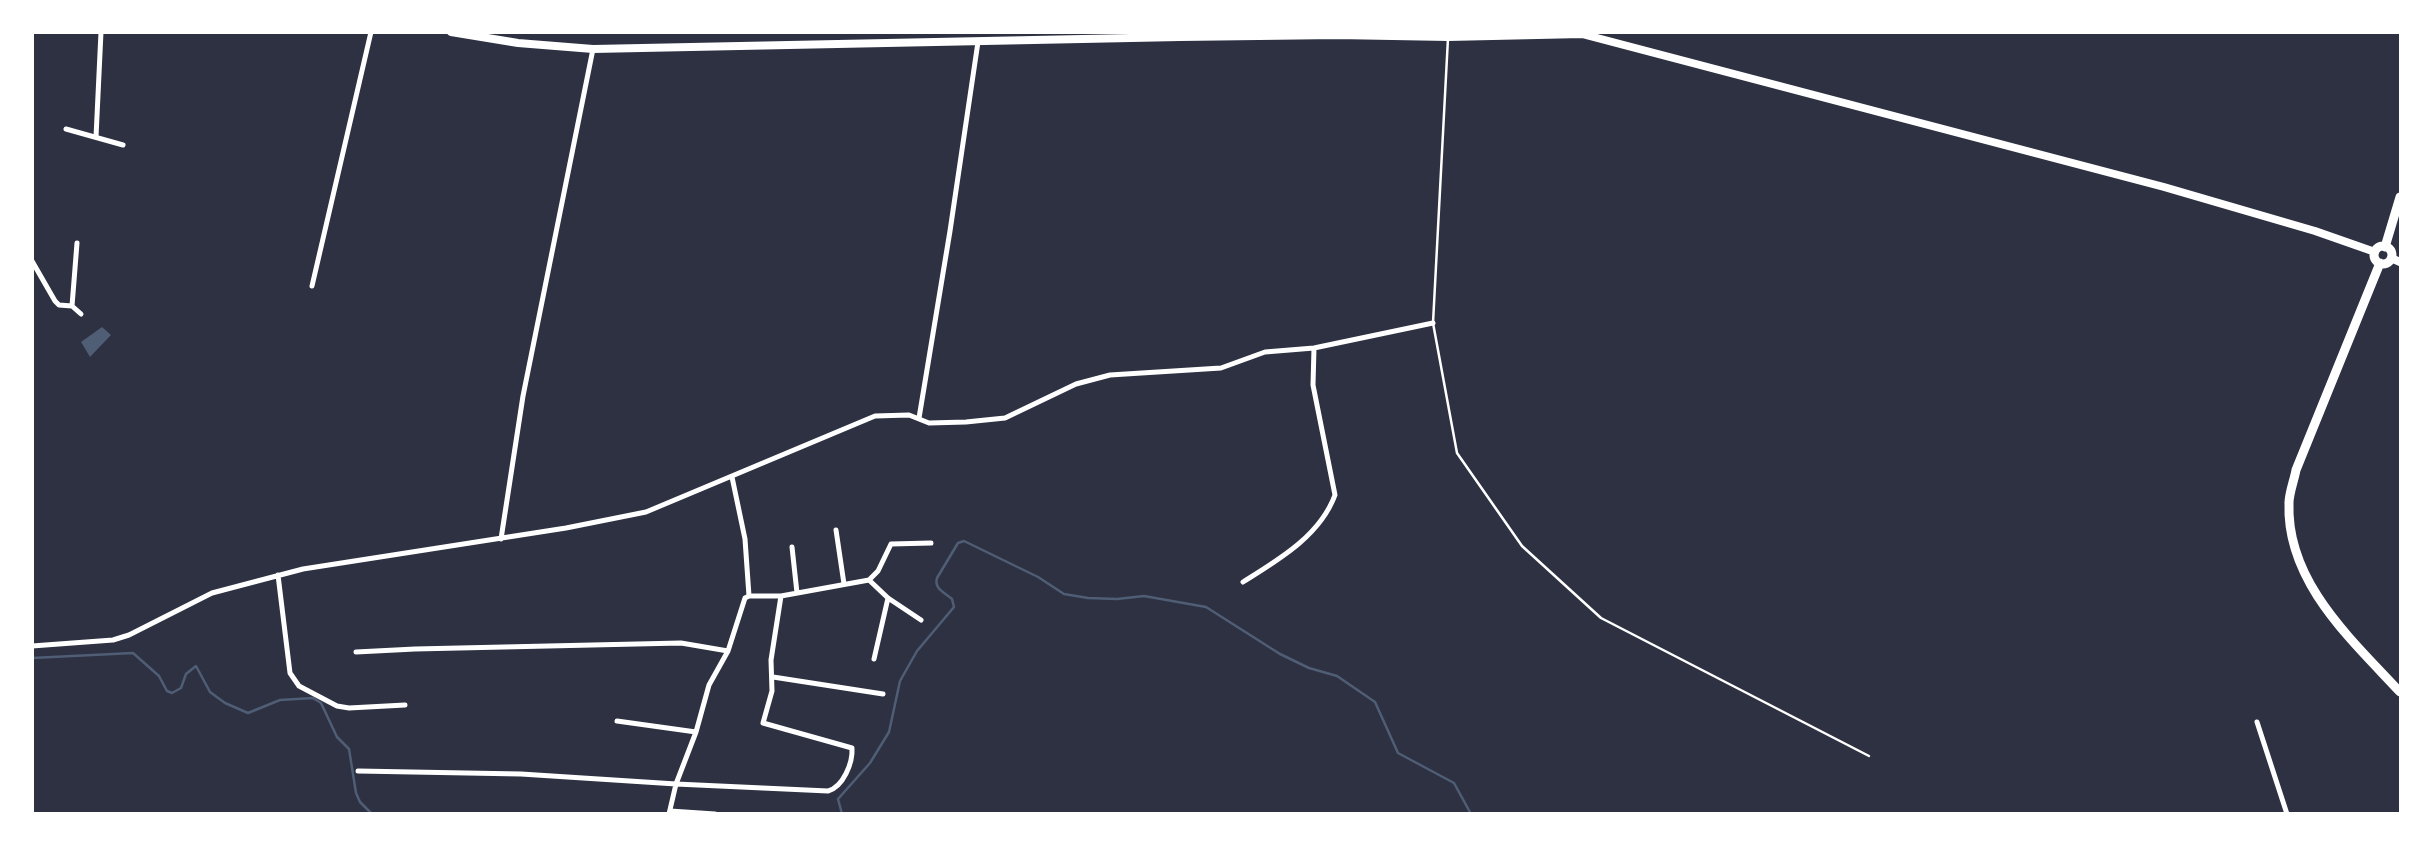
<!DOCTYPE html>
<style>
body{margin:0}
#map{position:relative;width:2433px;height:846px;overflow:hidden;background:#2d3142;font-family:Karla,sans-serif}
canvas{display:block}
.frame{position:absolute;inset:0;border:34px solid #fff;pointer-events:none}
</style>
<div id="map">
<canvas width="2433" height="846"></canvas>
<div class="frame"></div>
</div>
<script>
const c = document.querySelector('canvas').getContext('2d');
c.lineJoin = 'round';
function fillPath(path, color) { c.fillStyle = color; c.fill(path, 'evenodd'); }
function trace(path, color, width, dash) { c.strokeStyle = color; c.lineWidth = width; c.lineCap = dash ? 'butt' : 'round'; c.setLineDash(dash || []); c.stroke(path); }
fillPath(new Path2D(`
 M102,327L111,335L90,357L81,342Z`), '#4f5d75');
trace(new Path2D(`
 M32,658L133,653L159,676L167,691L172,693L181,688L186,674L196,666L210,692L225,703L248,713L280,700L313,698L321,703L337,737L349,749L356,793L360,802L372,814
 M842,814L838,799L870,763L889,732L900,681L917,651L954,607L952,599C944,592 934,589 937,578L958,543L964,541L1038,577L1064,594L1088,598L1117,599L1144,596L1206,607L1280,654L1309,668L1337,676L1375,702L1398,753L1454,783L1471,814`), '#4f5d75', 2.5);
trace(new Path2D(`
 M1448,38L1433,323L1457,453L1522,546L1601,618L1869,756`), '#fff', 2.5);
trace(new Path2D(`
 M66,129L123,145
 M96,137L101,32
 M32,261L55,301L59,305L72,306L77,243
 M312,286L371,32
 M72,306L81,314
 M919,418L950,231L978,42
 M732,477L745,539L749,596
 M836,530L844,584
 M501,539L523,396L593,49
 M792,547L797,593
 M278,575L290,673L299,686L337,706L349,708L405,705
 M869,580L888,598L921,620
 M1243,582C1278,560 1320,536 1335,495L1313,385L1314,348
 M32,646L113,640L129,635L212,593L303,569L566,528L646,512L875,416L909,415L929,423L966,422L1005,418L1076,384L1110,375L1221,368L1265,352L1314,348L1433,323
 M356,652L415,649L681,643L728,651
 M874,659L888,598
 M773,677L883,694
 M617,721L696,732
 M2257,722L2287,814
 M358,771L521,774L676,784L828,791C843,787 853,763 852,748L763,723L772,691L771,660L781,596
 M670,811L715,814
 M669,814L676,784L696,732L709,685L728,651L745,598L749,596H781L869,580L878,571L891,544L931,543`), '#fff', 5);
trace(new Path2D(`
 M451,32L518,43L593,49L1180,37L1337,35L1448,37L1582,34L2164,187L2315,231L2375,252
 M2391,258L2400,262`), '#fff', 8);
trace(new Path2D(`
 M2374 255a9 9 0 1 1 18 0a9 9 0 1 1-18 0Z
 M2385,247L2400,197
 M2380,263L2296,470C2294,481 2289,493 2289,503C2286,582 2352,640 2400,692`), '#fff', 9);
</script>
